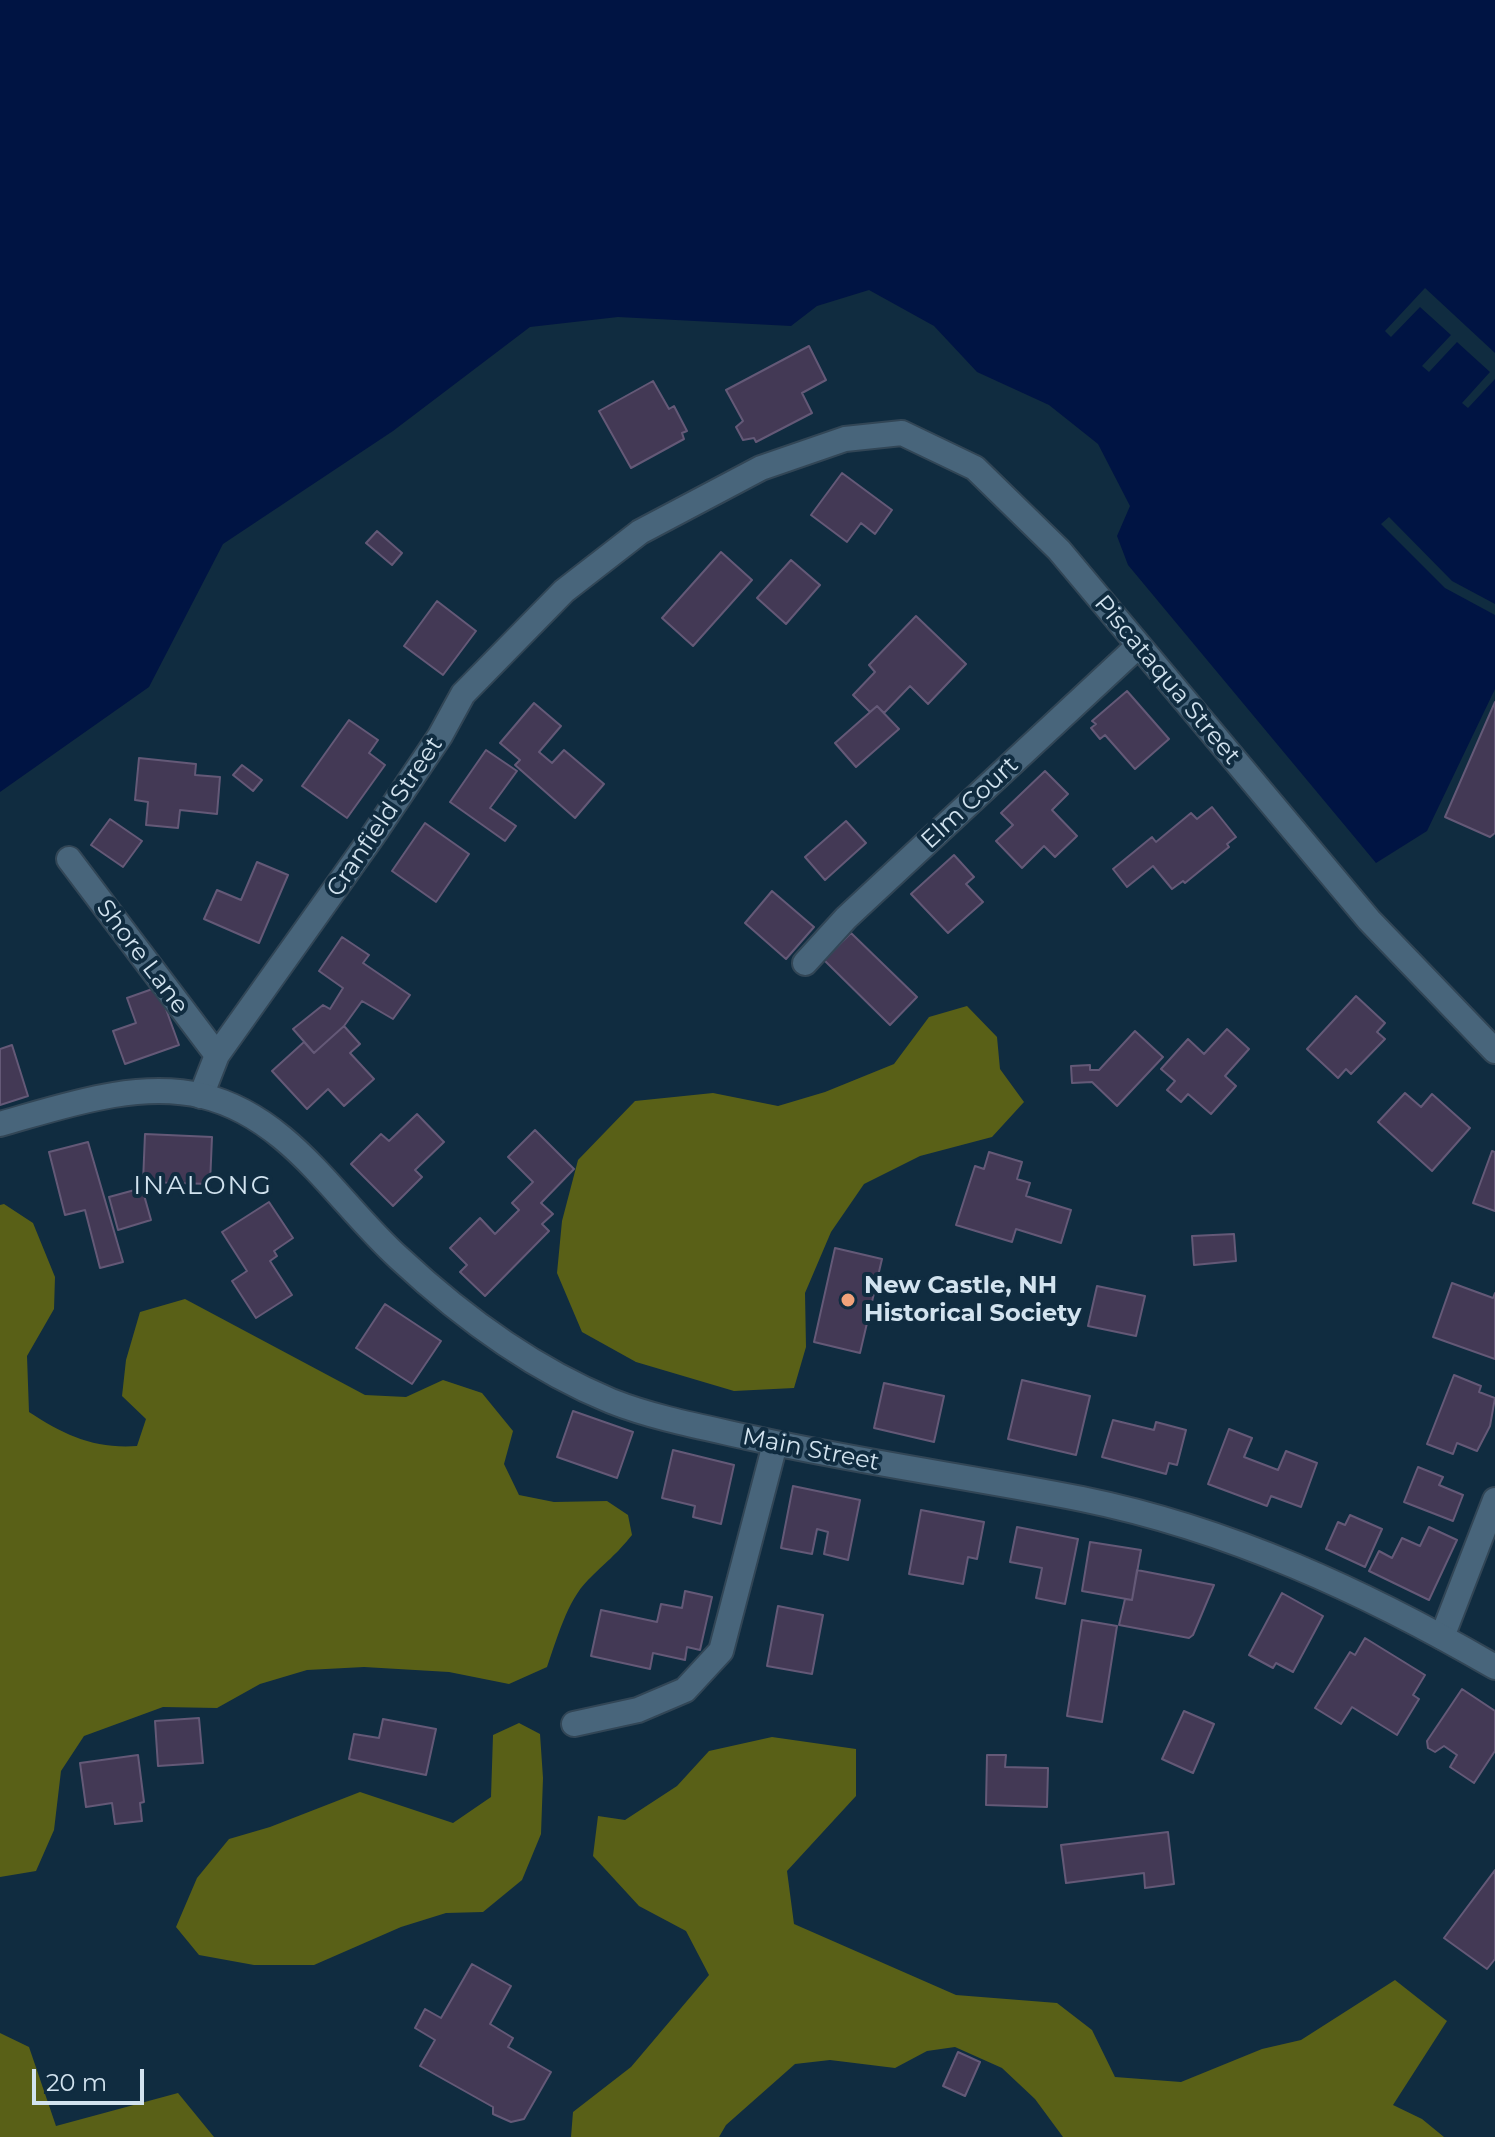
<!DOCTYPE html>
<style>
body{margin:0}
#map{position:relative;width:1495px;height:2137px;overflow:hidden;background:#102c40;font-family:Montserrat,sans-serif}
canvas{display:block}
.scale{position:absolute;left:32px;top:2069px;width:112px;height:36px;box-sizing:border-box;border:4px solid #d2e3ef;border-top:0;padding-left:10px;font-size:24px;line-height:28px;white-space:nowrap;color:#d2e3ef;-webkit-text-stroke:6px #102c40;paint-order:stroke}
</style>
<div id="map">
<canvas width="1495" height="2137"></canvas>
<div class="scale">20 m</div>
</div>
<script>
const c = document.querySelector('canvas').getContext('2d');
c.lineJoin = 'round';
function fillPath(path, color) { c.fillStyle = color; c.fill(path, 'evenodd'); }
function trace(path, color, width, dash) { c.strokeStyle = color; c.lineWidth = width; c.lineCap = dash ? 'butt' : 'round'; c.setLineDash(dash || []); c.stroke(path); }
function label(font, color, halo, rows, align = 'center') {
  c.font = font + ' Montserrat,sans-serif'; c.lineWidth = 8; c.setLineDash([]); c.textBaseline = 'middle'; c.strokeStyle = halo; c.fillStyle = color; for (const [text, x, y, turn = 0] of rows) {
    c.save(); c.translate(x, y); c.rotate((+turn || 0) * Math.PI / 180); c.textAlign = isNaN(turn) ? turn : align; if (halo) c.strokeText(text, 0, 0); c.fillText(text, 0, 0); c.restore();
  }
}
fillPath(new Path2D(`
 M967,1006L997,1037L1000,1069L1024,1102L992,1137L920,1156L864,1184L831,1232L805,1293L806,1347L794,1388L734,1391L636,1362L582,1332L557,1273L562,1221L578,1160L635,1101L713,1093L778,1106L825,1092L894,1064L929,1017Z
 M4,1204L33,1223L55,1277L54,1309L27,1356L29,1412C64,1435 94,1449 137,1446L146,1419L122,1396L126,1360L140,1312L185,1299L365,1395L406,1397L443,1380L482,1393L513,1431L504,1464L519,1495L554,1502L607,1501L628,1515L632,1535C616,1555 605,1563 588,1580C567,1601 557,1639 547,1667L509,1684L449,1672L364,1667L307,1670L260,1684L217,1708L163,1707L84,1736L61,1771L54,1830L36,1871L0,1877V1205Z
 M519,1723L540,1734L543,1778L541,1834L522,1880L483,1912L446,1913L401,1927L314,1965H254L199,1955L176,1927L197,1878L229,1839L270,1827L360,1792L453,1823L491,1797L493,1735Z
 M772,1737L856,1749V1796L787,1871L794,1924L956,1995L1057,2003L1092,2030L1115,2077L1181,2082L1262,2049L1301,2040L1395,1980L1447,2021L1393,2105L1422,2119L1444,2137H1063L1035,2099L1002,2068L955,2047L927,2051L895,2068L830,2060L795,2064L726,2125L719,2137H571L573,2112L631,2067L709,1975L686,1931L639,1906L593,1856L598,1816L625,1820L677,1786L709,1751Z
 M0,2033L29,2047L56,2126L178,2093L214,2137H0Z`), '#596017');
fillPath(new Path2D(`
 M0,0H1495V689L1427,831L1376,863L1128,565L1117,536L1130,506L1098,444L1049,405L977,372L934,326L869,290L817,306L791,326L618,317L530,327L393,431L223,544L149,687L0,792Z`), '#001443');
fillPath(new Path2D(`
 M1425,288L1495,353V379L1468,408L1462,403L1490,372L1457,342L1429,372L1422,366L1451,335L1420,307L1391,337L1385,331Z
 M1389,517L1452,581L1495,604V615L1445,588L1381,524Z`), '#102c40');
const building = new Path2D(`
 M809,346L826,380L802,393L812,413L756,442L754,438L743,440L736,427L743,421L726,390Z
 M653,381L669,409L674,406L687,431L682,433L684,439L631,468L599,411Z
 M842,473L892,510L875,534L861,523L847,542L811,515Z
 M377,531L402,553L392,565L366,543Z
 M721,552L752,580L693,646L662,618Z
 M791,560L820,585L786,624L757,598Z
 M437,601L476,631L443,675L404,646Z
 M916,616L966,664L928,704L910,686L884,713L877,706L870,712L853,695L875,672L869,665Z
 M1127,691L1169,739L1135,769L1105,735L1100,739L1091,728L1096,724L1092,721Z
 M1495,702V833L1490,837L1445,817Z
 M534,703L561,726L539,752L552,763L564,750L604,784L575,818L515,765L520,760L500,743Z
 M877,706L899,729L856,767L835,743Z
 M349,720L378,740L369,753L385,765L347,818L302,786Z
 M486,750L517,771L490,808L516,826L505,841L450,802Z
 M139,758L196,764L195,775L220,777L217,814L180,810L178,828L146,825L148,802L135,800Z
 M242,765L262,780L253,791L233,775Z
 M1045,771L1068,794L1052,810L1077,836L1055,857L1044,846L1022,868L996,841L1013,825L1001,813Z
 M1212,807L1236,837L1227,844L1229,847L1185,883L1183,881L1172,889L1153,866L1127,887L1113,869L1152,837L1156,842L1191,813L1197,819Z
 M110,819L142,841L123,867L91,845Z
 M846,821L866,843L825,880L805,857Z
 M425,823L469,854L436,902L392,871Z
 M954,855L974,877L966,884L983,902L948,933L911,894Z
 M257,862L288,875L259,943L204,919L217,890L241,900Z
 M772,891L814,927L786,959L745,923Z
 M851,933L917,997L890,1025L824,960Z
 M342,937L369,955L363,963L410,995L393,1019L362,1001L344,1026L314,1053L293,1029L323,1005L330,1009L343,988L319,971Z
 M158,987L179,1045L125,1064L113,1031L136,1023L127,998Z
 M1356,996L1385,1023L1377,1032L1385,1039L1351,1074L1346,1069L1338,1078L1307,1049Z
 M344,1026L360,1044L350,1053L374,1079L344,1106L328,1089L307,1109L272,1071L304,1042L314,1053Z
 M1227,1029L1249,1049L1225,1076L1236,1086L1211,1114L1188,1094L1181,1102L1167,1090L1175,1081L1161,1069L1188,1039L1204,1054Z
 M1135,1031L1163,1057L1117,1106L1092,1082L1072,1083L1071,1066L1090,1065V1070H1099Z
 M12,1045L28,1096L0,1105V1049Z
 M1405,1093L1421,1107L1432,1094L1470,1128L1432,1171L1378,1122Z
 M417,1114L444,1142L415,1170L422,1177L393,1206L351,1164L381,1134L389,1141Z
 M535,1130L574,1169L541,1203L553,1214L542,1224L549,1231L485,1296L460,1272L467,1265L450,1248L480,1218L495,1234L519,1210L512,1203L533,1182L508,1157Z
 M145,1134L212,1137L210,1184L143,1182Z
 M88,1142L123,1262L100,1268L85,1210L65,1215L49,1152Z
 M1492,1151L1495,1152V1211L1473,1203Z
 M989,1152L1022,1162L1017,1179L1030,1183L1026,1196L1071,1210L1061,1243L1016,1229L1012,1242L956,1225L975,1166L984,1169Z
 M142,1188L151,1220L118,1230L109,1197Z
 M269,1202L293,1238L274,1251L277,1256L270,1261L292,1295L256,1318L232,1281L247,1271L222,1232Z
 M1234,1234L1236,1261L1194,1265L1192,1236Z
 M835,1248L882,1259L860,1353L814,1342Z
 M1452,1283L1493,1298L1495,1293V1359L1433,1337Z
 M1097,1286L1145,1296L1136,1336L1088,1326Z
 M385,1304L441,1341L412,1384L356,1348Z
 M1454,1375L1481,1386L1479,1392L1495,1398L1490,1426L1477,1451L1457,1443L1453,1454L1427,1444Z
 M1022,1380L1090,1396L1076,1455L1008,1439Z
 M884,1383L944,1396L934,1442L874,1428Z
 M573,1411L633,1432L617,1478L557,1457Z
 M1113,1420L1154,1430L1156,1422L1186,1430L1177,1465L1169,1463L1166,1474L1102,1457Z
 M1229,1429L1252,1438L1244,1457L1278,1470L1286,1451L1317,1463L1301,1507L1271,1496L1267,1506L1208,1484Z
 M673,1450L734,1465L721,1524L693,1517L695,1506L662,1498Z
 M1418,1467L1443,1477L1439,1485L1463,1495L1453,1521L1404,1502Z
 M793,1486L860,1500L848,1560L824,1554L828,1532L817,1529L812,1554L781,1548Z
 M921,1510L984,1522L977,1559L968,1557L963,1584L909,1574Z
 M1350,1515L1382,1529L1365,1567L1326,1549L1338,1522L1345,1525Z
 M1017,1527L1078,1539L1065,1604L1036,1598L1042,1568L1010,1562Z
 M1429,1527L1457,1540L1429,1600L1369,1571L1379,1551L1392,1558L1402,1538L1420,1546Z
 M1090,1542L1141,1550L1132,1600L1082,1591Z
 M1137,1570L1214,1585L1193,1635L1189,1638L1119,1625L1125,1599L1132,1600Z
 M685,1591L712,1597L700,1650L687,1647L685,1660L653,1653L650,1669L591,1656L601,1610L657,1622L661,1604L682,1608Z
 M1282,1593L1323,1616L1293,1672L1276,1663L1273,1668L1249,1655Z
 M778,1606L823,1615L812,1674L767,1666Z
 M1082,1620L1117,1626L1102,1722L1067,1716Z
 M1365,1638L1425,1675L1413,1695L1419,1699L1397,1735L1352,1707L1341,1724L1315,1708L1350,1652L1355,1655Z
 M1462,1689L1495,1711V1751L1474,1783L1450,1767L1457,1755L1444,1746L1435,1752L1428,1748L1427,1741Z
 M1184,1711L1214,1724L1193,1773L1162,1759Z
 M199,1718L203,1763L158,1766L155,1721Z
 M383,1719L436,1729L426,1775L349,1759L354,1734L379,1738Z
 M138,1755L144,1802L140,1803L142,1821L115,1824L112,1803L86,1807L80,1763Z
 M987,1755H1006L1005,1767L1048,1768L1047,1807L986,1805Z
 M1168,1832L1174,1884L1145,1888L1144,1873L1066,1883L1061,1845Z
 M1495,1870V1959L1487,1969L1444,1938Z
 M472,1964L511,1986L490,2024L513,2038L508,2047L551,2072L524,2119L511,2122L493,2114V2107L420,2066L435,2040L415,2028L425,2009L441,2018Z
 M958,2052L980,2062L965,2096L943,2086Z`);
fillPath(building, '#433955');
trace(building, '#645977', 2);
const street = new Path2D(`
 M69,859L217,1055
 M805,963L846,918L1137,647
 M201,1096L217,1055L372,837L440,736L463,694L564,591L640,532L761,468L845,439L902,433L975,468L1059,550L1369,920L1495,1051
 M1442,1637L1495,1500
 M574,1724L638,1710L685,1690L721,1651L775,1444`);
const secondary = new Path2D(`
 M0,1124C64,1106 137,1080 203,1096C290,1117 337,1202 399,1258C461,1316 531,1368 611,1401C654,1418 702,1427 747,1437C858,1462 971,1477 1082,1499C1229,1529 1366,1592 1495,1667`);
trace(street, '#324656', 28);
trace(secondary, '#324656', 28);
trace(street, '#48657b', 24);
trace(secondary, '#48657b', 24);
for (const [x, y, r, color] of [
 [848,1300,8,"#f0a27a"]
]) { const dot = new Path2D(); dot.arc(x, y, r, 0, 2 * Math.PI); c.fillStyle = color; c.fill(dot); trace(dot, '#102c40', 3); }
label('24px', '#d2e3ef', '#102c40', [
 ["Piscataqua Street",1167,680,50],
 ["Elm Court",970,803,-43],
 ["Cranfield Street",385,817,-56],
 ["Shore Lane",142,957,53],
 ["Main Street",811,1450,11]
]);
label('bold 24px', '#d2e3ef', '#102c40', [
 ["New Castle, NH",864,1286],
 ["Historical Society",864,1314]
], 'left');
c.letterSpacing = '2px';
label('26px', '#d2e3ef', '#102c40', [
 ["INALONG",203,1186]
]);
c.letterSpacing = '0px';
</script>
